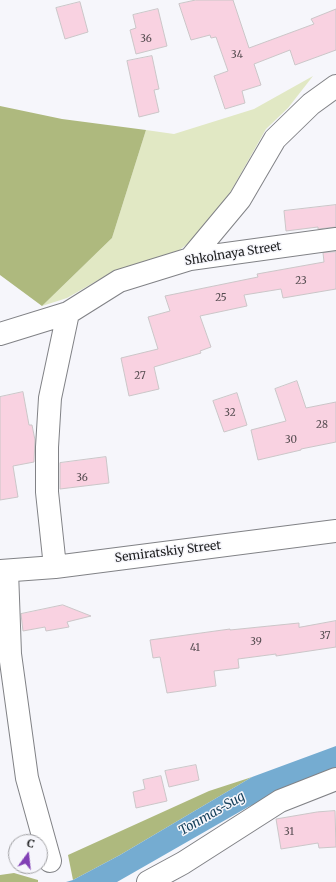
<!DOCTYPE html>
<meta charset="utf-8">
<style>
body{margin:0}
#map{position:relative;width:336px;height:882px;overflow:hidden;background:#f6f6fb;font-family:Merriweather,serif}
canvas{display:block}
.north{position:absolute;left:8px;top:834px;width:40px;height:40px;box-sizing:border-box;background:#f6f6fb;border:1px solid #a0a0a3;border-radius:50%;rotate:15deg;font-size:11px;font-weight:700;line-height:16px;text-align:center;color:#1e1f20}
.north::after{content:'';display:block;margin:auto;width:14px;height:18px;background:#8140b5;clip-path:polygon(50% 0,100% 100%,50% 72%,0 100%)}
</style>
<div id="map">
<canvas width="336" height="882"></canvas>
<div class="north">С</div>
</div>
<script>
const c = document.querySelector('canvas').getContext('2d');
c.lineJoin = 'round';
function fillPath(path, color) { c.fillStyle = color; c.fill(path, 'evenodd'); }
function trace(path, color, width, dash) { c.strokeStyle = color; c.lineWidth = width; c.lineCap = dash ? 'butt' : 'round'; c.setLineDash(dash || []); c.stroke(path); }
function label(font, color, halo, rows, align = 'center') {
  c.font = font + ' Merriweather,serif'; c.lineWidth = 3; c.setLineDash([]); c.textBaseline = 'middle'; c.strokeStyle = halo; c.fillStyle = color; for (const [text, x, y, turn = 0] of rows) {
    c.save(); c.translate(x, y); c.rotate((+turn || 0) * Math.PI / 180); c.textAlign = isNaN(turn) ? turn : align; if (halo) c.strokeText(text, 0, 0); c.fillText(text, 0, 0); c.restore();
  }
}
fillPath(new Path2D(`
 M313,76L288,108L266,129L231,191L196,237L177,252L107,275L67,298L42,306L112,238L146,130L174,134L254,109Z`), '#e1e8c4');
fillPath(new Path2D(`
 M0,106L62,119L146,130L112,238L42,306L0,275Z
 M252,777L120,855L73,880L68,855L209,791Z
 M14,873L38,880V882H0V875Z`), '#aeb97e');
fillPath(new Path2D(`
 M336,746V770L315,777L248,807L117,882H66L73,880L120,855L252,777Z`), '#75acd1');
const building = new Path2D(`
 M196,0H233L249,48L314,24L311,19L336,9V50L295,65L290,50L254,64L261,85L242,91L245,103L225,109L214,76L228,71L216,37L211,38L210,35L191,40L179,4Z
 M80,2L88,32L65,39L56,8Z
 M158,9L167,46L136,54L130,30L136,28L133,15Z
 M152,56L159,89L154,90L159,112L139,117L127,61Z
 M336,205V227L318,229V227L286,231L284,211Z
 M336,252V289L283,298L281,289L244,295L247,306L200,316L211,347L200,351L201,353L154,367L159,389L129,396L121,358L158,349L148,317L170,311L165,296L258,277L257,274L324,262L323,253Z
 M297,381L306,408L336,402V442L301,449V450L258,460L251,430L286,421L275,389Z
 M23,392L29,425H32L35,440L34,462L13,466L18,497L0,500V397Z
 M237,393L247,425L224,432L213,401Z
 M106,457L109,483L60,489V463Z
 M63,605L91,616L67,622L69,627L46,631L45,627L23,631L21,614Z
 M336,621V647L276,656V654L238,659L239,668L214,671L216,686L167,693L160,657L153,658L150,640L230,629V630L299,623V627Z
 M196,765L199,780L169,787L165,771Z
 M161,776L167,801L136,808L133,792L145,789L143,780Z
 M335,811L336,847L319,848L318,843L281,849L276,819L317,812Z`);
fillPath(building, '#f9d2e1');
trace(building, '#cbc6c8', 1);
const minor = new Path2D(`
 M190,259L240,199L275,139L311,104L336,86
 M0,334L68,313L119,281L190,259L336,239
 M55,567L47,492V447L50,398L68,313
 M0,571L55,567L336,531
 M0,574L7,571L10,654L27,778L50,861
 M148,882L183,863L280,801L336,779`);
trace(minor, '#818286', 24);
trace(minor, '#fff', 22);
label('10px', '#554c50', null, [
 ["36",146,39],
 ["34",237,55],
 ["23",301,281],
 ["25",221,298],
 ["27",140,376],
 ["32",230,413],
 ["28",322,425],
 ["30",291,440],
 ["36",82,478],
 ["37",325,636],
 ["39",256,642],
 ["41",195,648],
 ["31",289,832]
]);
label('12px', '#1e1f20', '#f6f6fb', [
 ["Shkolnaya Street",233,254,-9],
 ["Semiratskiy Street",168,552,-7]
]);
label('italic 13px', '#16415c', '#f6f6fb', [
 ["Tonmas-Sug",212,814,-30]
]);
</script>
